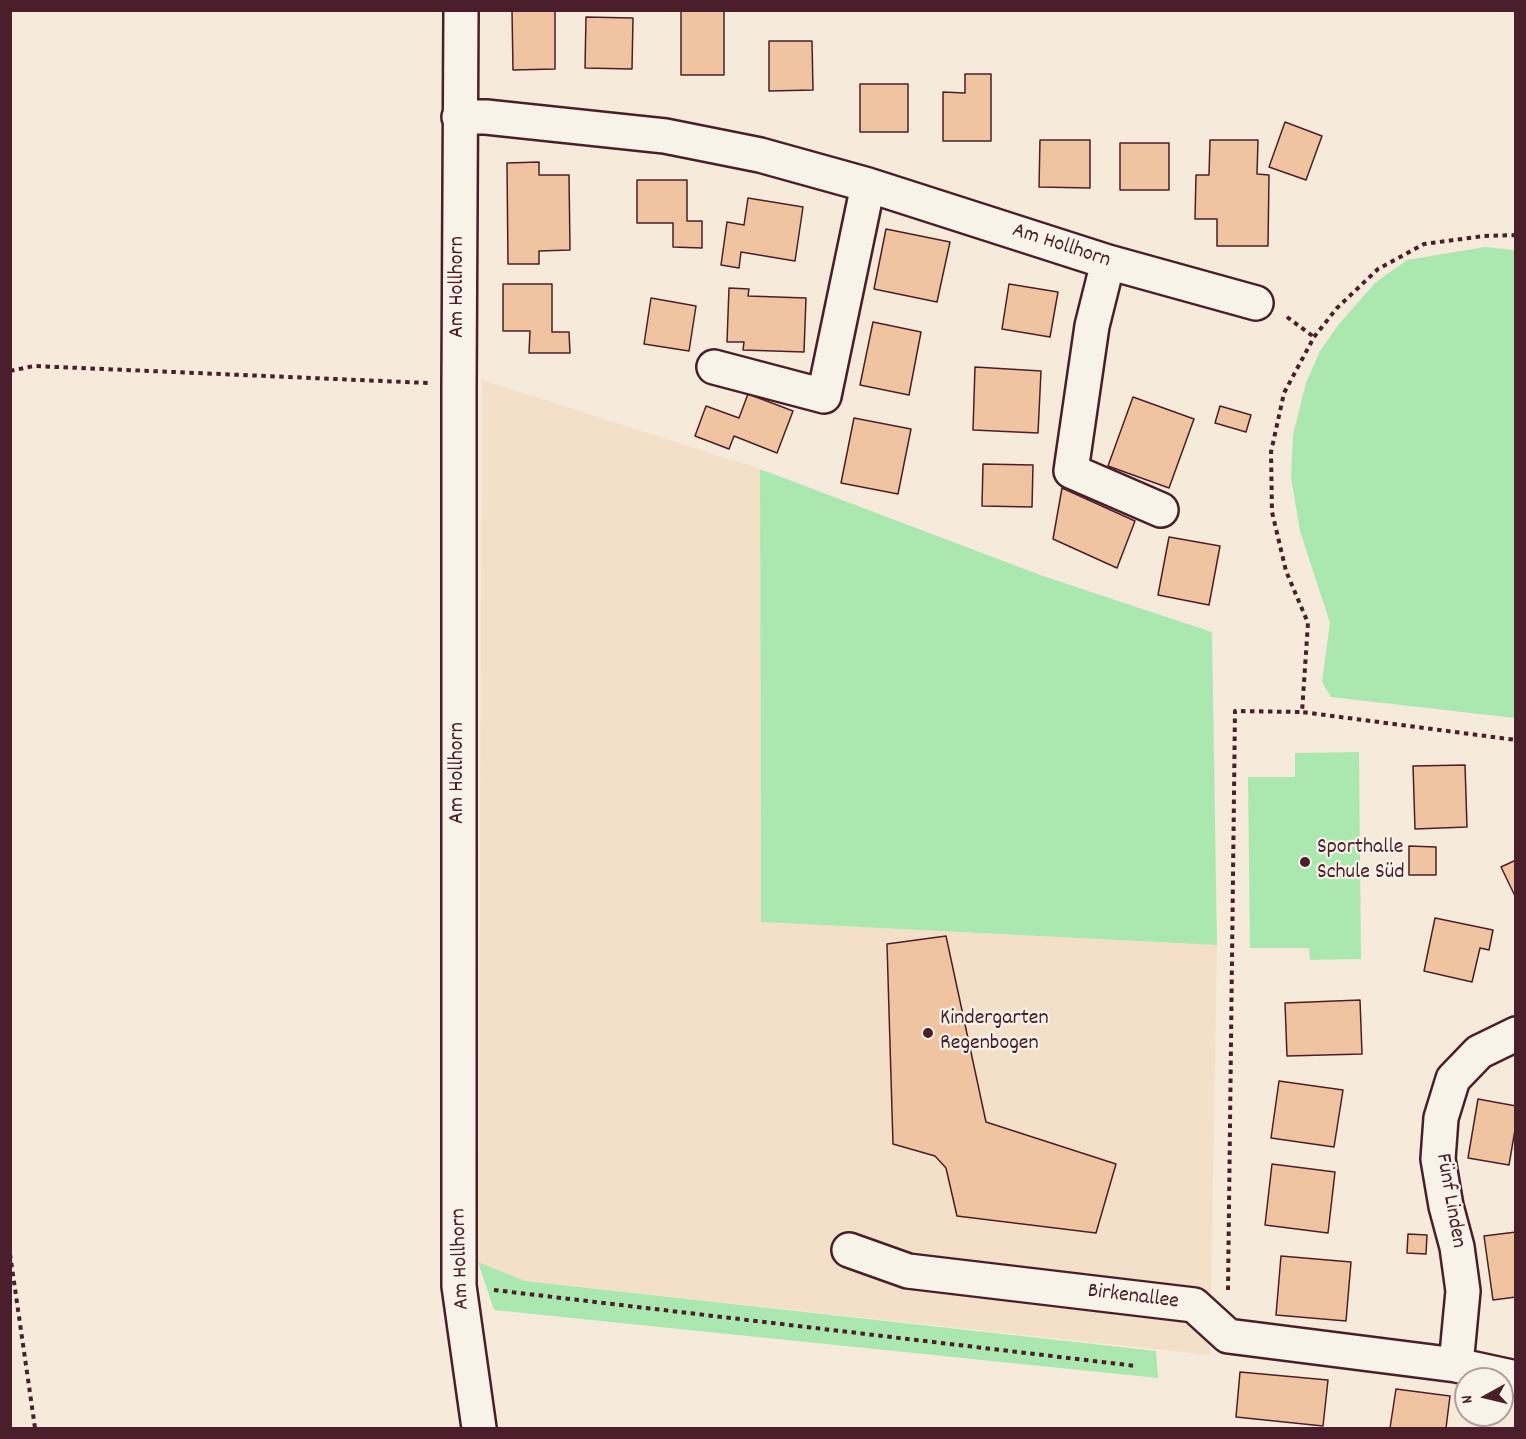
<!DOCTYPE html>
<meta charset="utf-8">
<style>
body{margin:0}
#map{position:relative;width:1526px;height:1439px;overflow:hidden;background:#f6eada;font-family:Dekko,sans-serif}
canvas{display:block}
.frame{position:absolute;inset:0;border:12px solid #4a1f2b;pointer-events:none}
.north{position:absolute;left:1454px;top:1367px;width:60px;height:60px;box-sizing:border-box;background:#f7f3e8;border:2px solid #b29e9c;border-radius:50%;rotate:262deg;font-size:16px;font-weight:700;line-height:24px;text-align:center;color:#4a1f2b}
.north::after{content:'';display:block;margin:auto;width:21px;height:27px;background:#4a1f2b;clip-path:polygon(50% 0,100% 100%,50% 72%,0 100%)}
</style>
<div id="map">
<canvas width="1526" height="1439"></canvas>
<div class="frame"></div>
<div class="north">N</div>
</div>
<script>
const c = document.querySelector('canvas').getContext('2d');
c.lineJoin = 'round';
function fillPath(path, color) { c.fillStyle = color; c.fill(path, 'evenodd'); }
function trace(path, color, width, dash) { c.strokeStyle = color; c.lineWidth = width; c.lineCap = dash ? 'butt' : 'round'; c.setLineDash(dash || []); c.stroke(path); }
function label(font, color, halo, rows, align = 'center') {
  c.font = font + ' Dekko,sans-serif'; c.lineWidth = 4.5; c.setLineDash([]); c.textBaseline = 'middle'; c.strokeStyle = halo; c.fillStyle = color; for (const [text, x, y, turn = 0] of rows) {
    c.save(); c.translate(x, y); c.rotate((+turn || 0) * Math.PI / 180); c.textAlign = isNaN(turn) ? turn : align; if (halo) c.strokeText(text, 0, 0); c.fillText(text, 0, 0); c.restore();
  }
}
fillPath(new Path2D(`
 M482,380L760,469L761,922L1217,945L1210,1355L525,1281L478,1262Z`), '#f4dfc9');
fillPath(new Path2D(`
 M1485,247L1515,250V718L1331,697L1322,682L1330,623L1300,531L1291,477L1293,435L1306,383L1320,351L1339,324L1375,283L1407,260Z
 M760,469L1043,576L1212,632L1217,945L761,922Z
 M1359,752L1361,959L1310,960L1309,948H1250L1248,777H1295V753Z
 M478,1262L525,1281L1156,1351L1158,1378L494,1310Z`), '#abe8af');
const building = new Path2D(`
 M512,10H555V69L513,70Z
 M681,10H724V75H681Z
 M586,17L633,18L632,69L585,68Z
 M769,41H812L813,90L769,91Z
 M965,74H991V141H943V92L965,93Z
 M860,84H908V132H860Z
 M1285,122L1322,136L1306,180L1269,167Z
 M1040,140H1090V188L1039,187Z
 M1210,140H1258L1257,174L1269,175L1268,246H1217V219H1195L1196,175H1209Z
 M1120,143H1169V190H1120Z
 M539,162V175H569L570,250L539,251V264H508L507,163Z
 M637,180H687V221H702V248L673,247V223H637Z
 M748,198L803,207L795,261L741,252L739,268L721,265L727,222L744,225Z
 M886,229L950,242L937,302L874,289Z
 M503,284H552V332H569L570,353H529L530,331H503Z
 M1009,284L1058,292L1050,337L1002,329Z
 M729,288L749,289L748,296L806,298L804,352L743,350L744,342H727Z
 M651,298L696,306L689,351L644,344Z
 M873,322L921,332L909,395L860,385Z
 M975,367L1041,371L1038,433L973,430Z
 M748,394L793,411L777,453L734,436L729,449L695,436L706,406L739,418Z
 M1133,397L1194,419L1169,488L1108,466Z
 M1220,406L1251,415L1246,432L1215,423Z
 M854,418L911,429L898,494L841,483Z
 M983,464L1033,465L1032,507L982,506Z
 M1062,488L1135,521L1117,568L1053,539Z
 M1169,537L1220,546L1209,605L1158,595Z
 M1465,765L1467,827L1415,829L1413,766Z
 M1409,846L1436,847V875H1409Z
 M1516,860V898L1501,867Z
 M1435,918L1493,930L1489,950L1480,948L1472,982L1424,971Z
 M946,936L986,1122L1116,1164L1096,1233L957,1216L946,1168L935,1156L893,1144L887,944Z
 M1360,1000L1362,1054L1287,1056L1285,1003Z
 M1279,1081L1343,1090L1334,1147L1271,1138Z
 M1478,1099L1516,1106V1124L1509,1165L1468,1158Z
 M1272,1164L1335,1172L1328,1233L1265,1225Z
 M1516,1232V1297L1493,1300L1484,1236Z
 M1408,1234L1427,1235L1426,1254L1407,1253Z
 M1281,1256L1351,1262L1346,1321L1276,1315Z
 M1240,1372L1328,1380L1323,1426L1236,1417Z
 M1396,1389L1450,1396L1446,1428H1390Z`);
fillPath(building, '#f1c4a1');
trace(building, '#4a1f2b', 1.5);
const minor = new Path2D(`
 M461,10L459,385V1286L479,1428
 M459,117H486L665,136L760,155L868,185L1108,262L1256,303
 M1108,262L1092,326L1071,471L1161,510
 M714,367L824,396L868,185
 M849,1250L908,1271L1194,1305L1228,1336L1456,1365L1516,1378
 M1456,1365L1463,1291L1457,1247L1446,1206L1438,1159L1441,1118L1453,1079L1479,1052L1516,1034`);
trace(minor, '#4a1f2b', 38);
trace(new Path2D(`
 M1516,235L1484,236L1424,244L1378,269L1337,308L1314,337L1284,393L1271,452L1272,512L1286,571L1308,623L1302,712L1516,740
 M1287,317L1314,337
 M10,371L34,366L428,383
 M10,1254L35,1428
 M494,1290L1136,1366
 M1228,1290L1235,711L1302,712`), '#4a1f2b', 4, [4.5, 4.5]);
trace(minor, '#f7f3e8', 33);
for (const [x, y, r, color] of [
 [1305,862,6,"#4a1f2b"],
 [928,1033,6,"#4a1f2b"]
]) { const dot = new Path2D(); dot.arc(x, y, r, 0, 2 * Math.PI); c.fillStyle = color; c.fill(dot); trace(dot, '#f7f3e8', 2); }
label('22px', '#4a1f2b', '#f7f3e8', [
 ["Am Hollhorn",1061,247,18],
 ["Am Hollhorn",459,287,-90],
 ["Am Hollhorn",459,773,-90],
 ["Fünf Linden",1449,1201,80],
 ["Am Hollhorn",462,1259,-92],
 ["Birkenallee",1133,1298,7]
]);
label('22px', '#4a1f2b', '#f7f3e8', [
 ["Sporthalle",1317,849],
 ["Schule Süd",1317,874],
 ["Kindergarten",940,1020],
 ["Regenbogen",940,1045]
], 'left');
</script>
